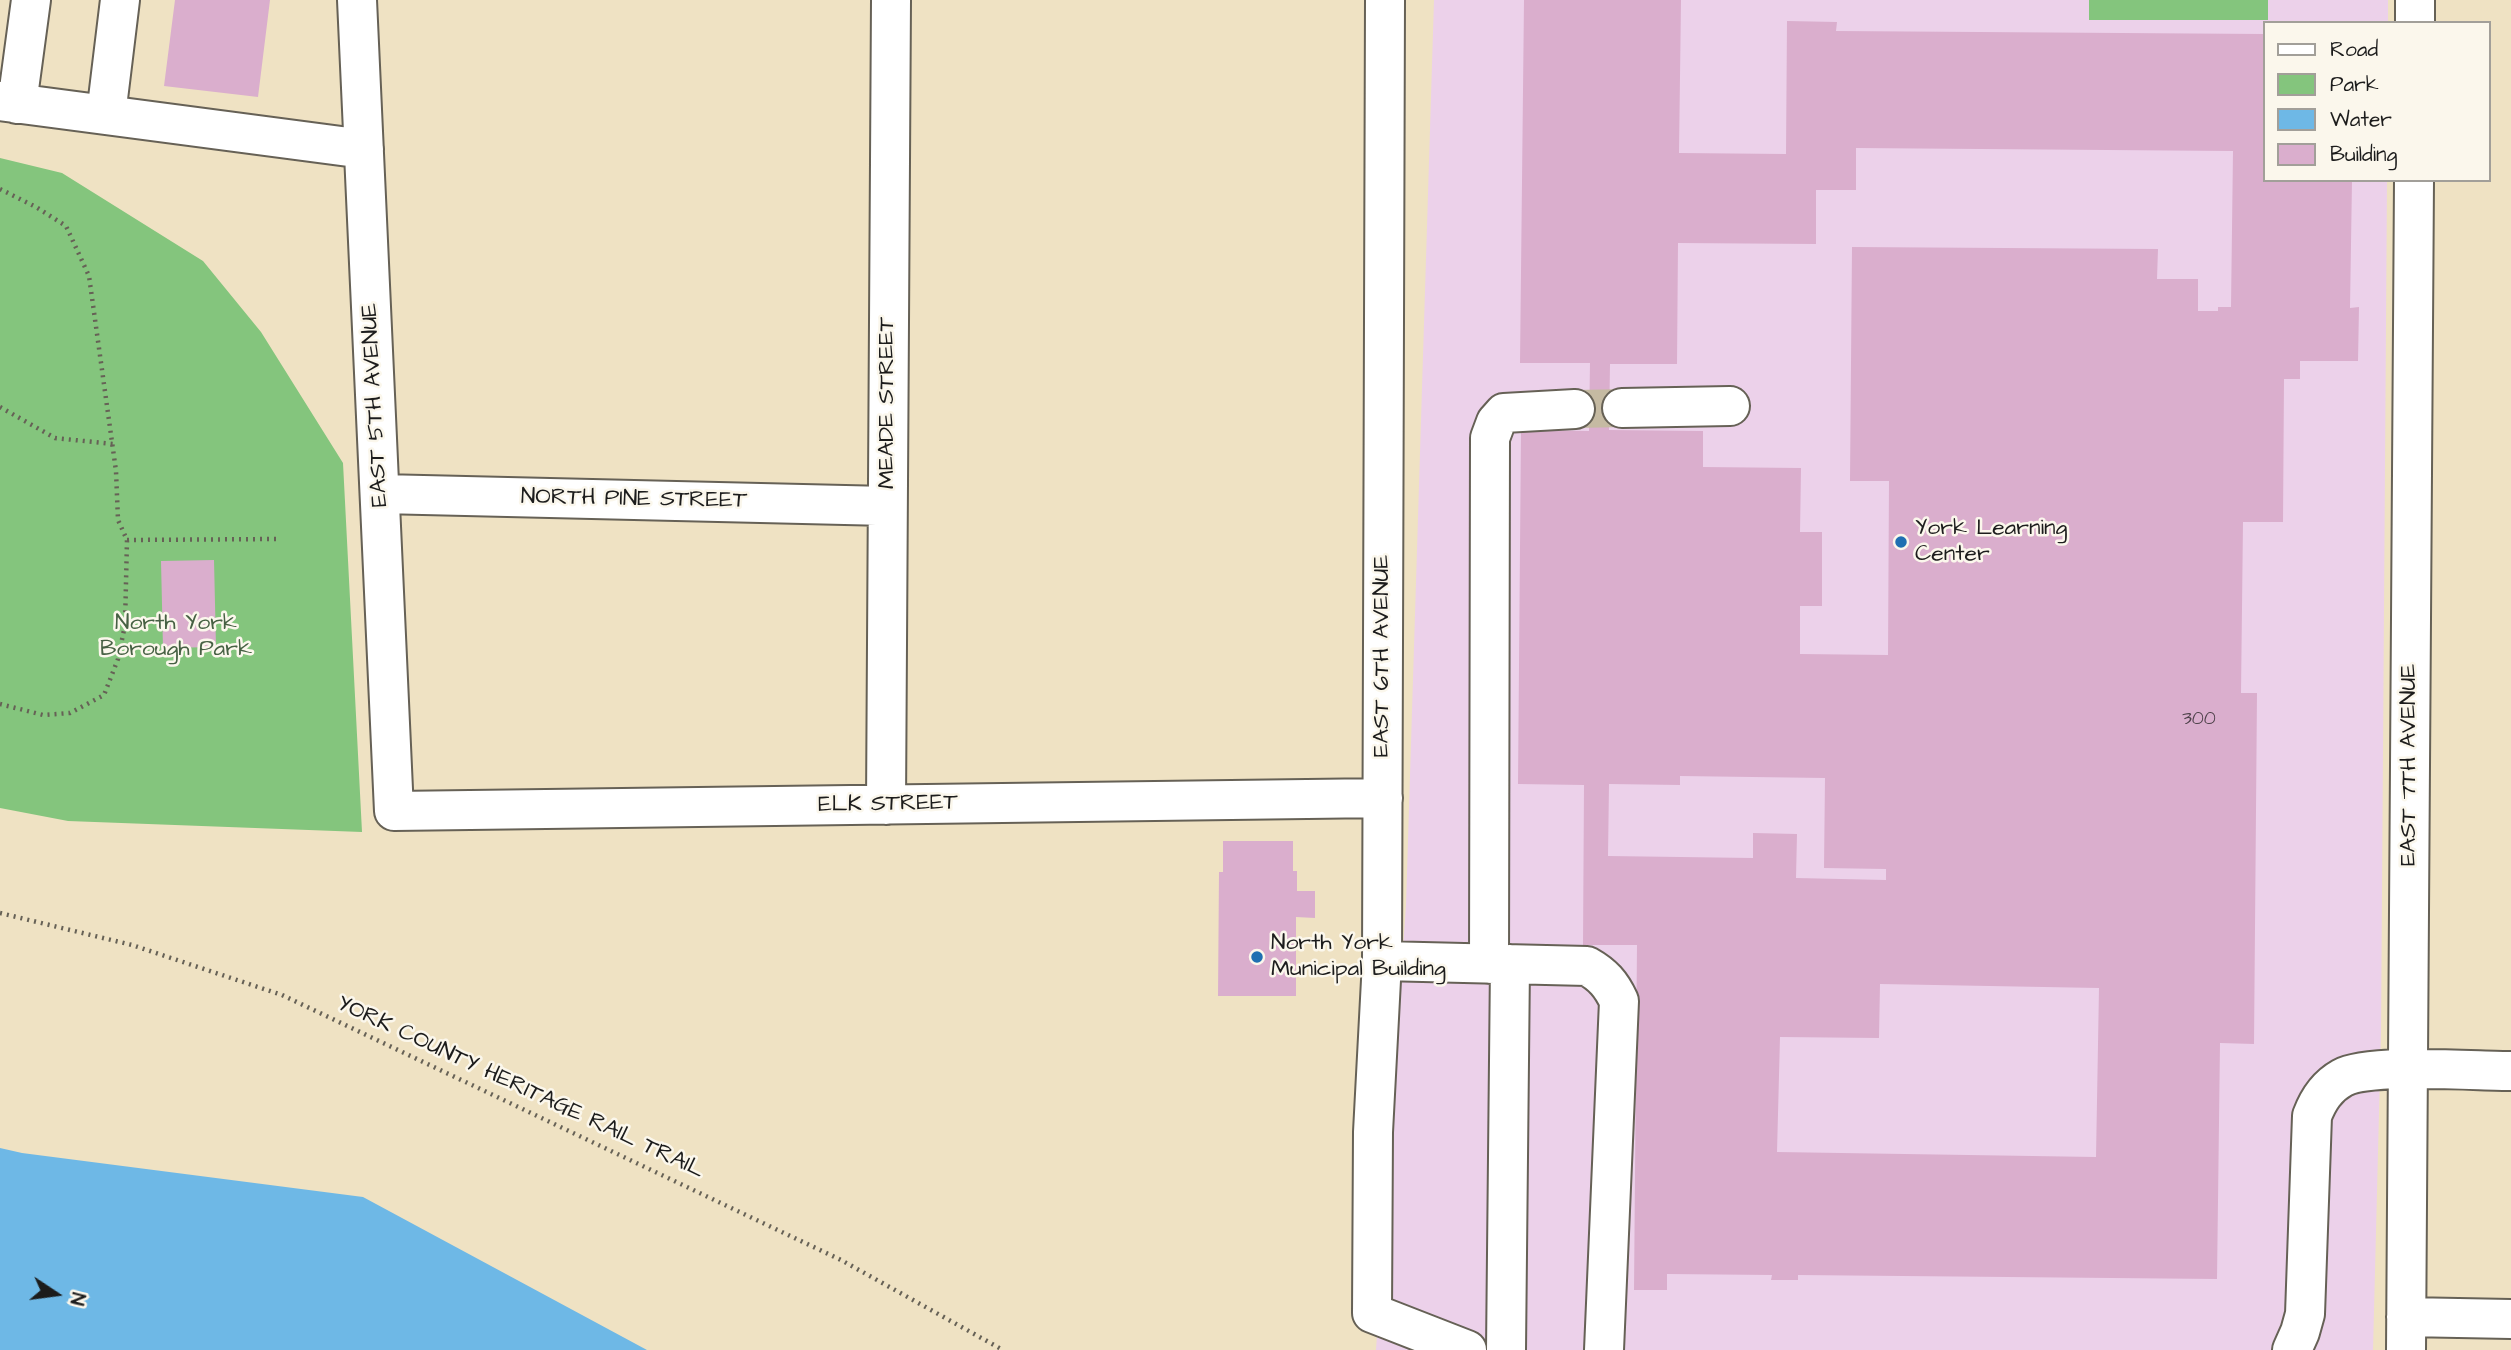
<!DOCTYPE html>
<style>
body{margin:0}
#map{position:relative;width:2511px;height:1350px;overflow:hidden;background:#efe2c3;font-family:"Architects Daughter",sans-serif}
canvas{display:block}
.legend{position:absolute;left:2263px;top:21px;width:228px;height:161px;box-sizing:border-box;background:#fbf7ec;border:2px solid #a29f99;margin:0;padding:9px 12px;list-style:none;font-size:21px;color:#1c1c1c}
.legend li{display:flex;align-items:center;gap:14px;height:35px}
.legend b{width:35px;border:2px solid #a29f99}
.north{position:absolute;left:21px;top:1259px;width:70px;height:70px;-webkit-text-stroke:5px #fbf7ec;paint-order:stroke;rotate:103deg;font-size:19px;font-weight:700;line-height:28px;text-align:center;color:#1c1c1c}
.north::after{content:'';display:block;margin:auto;width:24px;height:32px;background:#1c1c1c;clip-path:polygon(50% 0,100% 100%,50% 72%,0 100%)}
</style>
<div id="map">
<canvas width="2511" height="1350"></canvas>
<ul class="legend">
<li><b style="height:9px;background:#fff"></b>Road</li>
<li><b style="height:19px;background:#84c57d"></b>Park</li>
<li><b style="height:19px;background:#6eb8e6"></b>Water</li>
<li><b style="height:19px;background:#daaecd"></b>Building</li>
</ul>
<div class="north">N</div>
</div>
<script>
const c = document.querySelector('canvas').getContext('2d');
c.lineJoin = 'round';
function fillPath(path, color) { c.fillStyle = color; c.fill(path, 'evenodd'); }
function trace(path, color, width, dash) { c.strokeStyle = color; c.lineWidth = width; c.lineCap = dash ? 'butt' : 'round'; c.setLineDash(dash || []); c.stroke(path); }
function label(font, color, halo, rows, align = 'center') {
  c.font = font + ' "Architects Daughter",sans-serif'; c.lineWidth = 5; c.setLineDash([]); c.textBaseline = 'middle'; c.strokeStyle = halo; c.fillStyle = color; for (const [text, x, y, turn = 0] of rows) {
    c.save(); c.translate(x, y); c.rotate((+turn || 0) * Math.PI / 180); c.textAlign = isNaN(turn) ? turn : align; if (halo) c.strokeText(text, 0, 0); c.fillText(text, 0, 0); c.restore();
  }
}
fillPath(new Path2D(`
 M1434,0H2388V23H2264V180H2387L2381,1033L2373,1350H1376L1406,905Z`), '#ecd1ea');
fillPath(new Path2D(`
 M2089,0H2268V20H2089Z
 M0,158L62,173L203,261L261,332L343,463L362,832L68,821L0,808Z`), '#84c57d');
fillPath(new Path2D(`
 M0,1148L22,1153L363,1197L647,1350H0Z`), '#6eb8e6');
fillPath(new Path2D(`
 M175,0H270L258,97L164,86Z
 M1524,0H1681L1679,153L1786,154L1787,21L1837,22L1836,31L2264,34V180H2352L2350,308L2359,307L2358,361H2300V379H2284L2283,522H2243L2241,693H2257L2254,1044L2220,1043L2217,1279L1798,1275V1280H1771L1772,1275L1667,1274V1290H1634L1637,945H1583L1584,785L1518,784L1521,430L1589,431L1590,363H1520ZM1856,148L2233,151L2231,307H2218V311H2198V279H2157L2158,249L1852,247L1850,481H1889L1888,655L1800,654V606H1822V532H1800L1801,468L1703,467V431L1609,430L1610,364H1677L1678,243L1816,244V190H1856ZM1680,776L1825,778L1824,868L1886,869V880L1796,878L1797,834L1753,833V858L1608,856L1609,784L1680,785ZM1880,984L2099,988L2096,1157L1777,1152L1780,1037L1879,1038Z
 M214,560L216,647L163,648L161,561Z
 M1223,841H1293V871H1297V891H1315V918L1296,917V996H1218L1219,872H1223Z`), '#daaecd');
trace(new Path2D(`
 M1575,409L1622,408`), '#c5baa2', 38, [38, 19]);
const minor = new Path2D(`
 M357,0L394,811L1383,798
 M1385,0L1382,961L1373,1132L1372,1313L1467,1350
 M2415,23V0
 M0,101L364,149
 M17,104L31,0
 M106,115L120,0
 M1622,408L1730,406
 M381,494L887,506
 M886,805L891,0
 M1382,961L1587,966C1603,975 1611,984 1619,1001L1604,1350
 M1489,964L1490,438L1496,422L1504,413L1575,409
 M2406,1317L2511,1319
 M1506,1350L1510,964
 M2292,1350L2300,1332L2305,1314L2312,1116C2318,1100 2326,1087 2342,1078C2369,1063 2475,1071 2511,1071
 M2406,1350L2414,180`);
trace(minor, '#666156', 42);
trace(new Path2D(`
 M0,189L36,207L66,226L89,276L116,471L118,520L127,540L125,625L118,659L104,695L70,713L43,715L0,704
 M0,407L55,438L113,444
 M127,540L278,539
 M0,913L132,945L282,995L841,1260L1003,1350`), '#666156', 4.5, [2, 5]);
trace(minor, '#fff', 38);
for (const [x, y, r, color] of [
 [1901,542,7,"#1f6fb2"],
 [1257,957,7,"#1f6fb2"]
]) { const dot = new Path2D(); dot.arc(x, y, r, 0, 2 * Math.PI); c.fillStyle = color; c.fill(dot); trace(dot, '#fbf7ec', 2.5); }
label('19px', '#4c4048', null, [
 ["300",2199,720]
]);
label('23px', '#1c1c1c', '#fbf7ec', [
 ["MEADE STREET",888,403,-90],
 ["EAST 5TH AVENUE",376,405,-93],
 ["NORTH PINE STREET",634,500,1],
 ["EAST 6TH AVENUE",1383,656,-90],
 ["EAST 7TH AVENUE",2410,765,-90],
 ["ELK STREET",888,805,-1],
 ["YORK COUNTY HERITAGE RAIL TRAIL",520,1088,25]
]);
label('23px', '#1c1c1c', '#fbf7ec', [
 ["York Learning",1915,529],
 ["Center",1915,555],
 ["North York",1271,944],
 ["Municipal Building",1271,970]
], 'left');
label('23px', '#466043', '#fbf7ec', [
 ["North York",176,624],
 ["Borough Park",176,650]
]);
</script>
